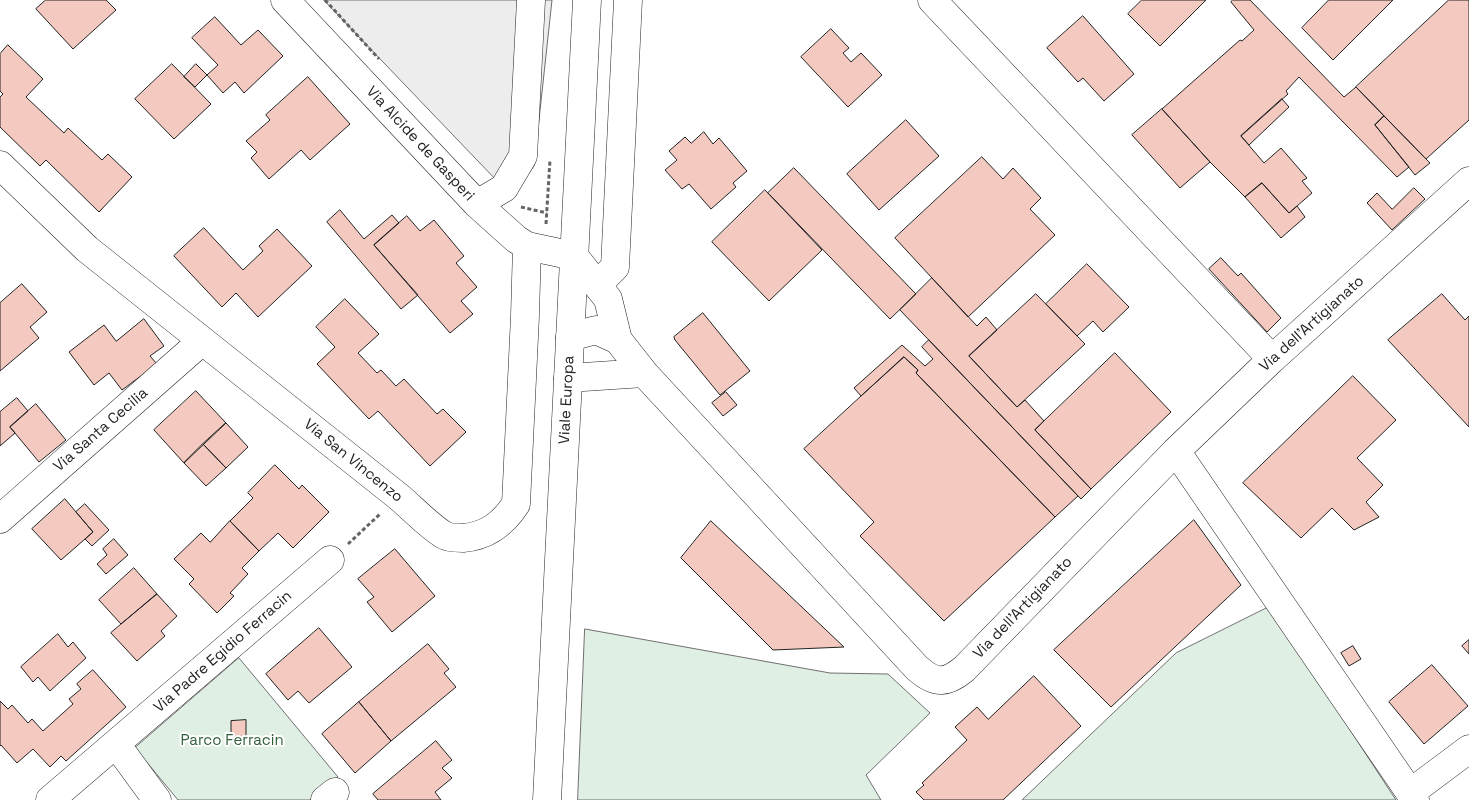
<!DOCTYPE html>
<style>
body{margin:0}
canvas{display:block;background:#fff}
</style>
<canvas width="1469" height="800"></canvas>
<script>
const c = document.querySelector('canvas').getContext('2d');
c.lineJoin = 'round';
function fillPath(path, color) { c.fillStyle = color; c.fill(path, 'evenodd'); }
function trace(path, color, width, dash) { c.strokeStyle = color; c.lineWidth = width; c.lineCap = dash ? 'butt' : 'round'; c.setLineDash(dash || []); c.stroke(path); }
function label(font, color, halo, rows, align = 'center') {
  c.font = font + ' "Space Grotesk",sans-serif'; c.lineWidth = 4; c.setLineDash([]); c.textBaseline = 'middle'; c.strokeStyle = halo; c.fillStyle = color; for (const [text, x, y, turn = 0] of rows) {
    c.save(); c.translate(x, y); c.rotate((+turn || 0) * Math.PI / 180); c.textAlign = isNaN(turn) ? turn : align; if (halo) c.strokeText(text, 0, 0); c.fillText(text, 0, 0); c.restore();
  }
}
const green = new Path2D(`
 M1271,606L1303,658L1396,800H1022L1176,653Z
 M585,629L830,673L888,674L930,713L866,775L881,800H578Z
 M239,658L338,777L310,800H178L135,748Z`);
fillPath(green, '#e0efe3');
trace(green, '#6f6f6f', 1);
const parking = new Path2D(`
 M324,0H552L534,166L512,196Z`);
fillPath(parking, '#ededed');
trace(parking, '#6f6f6f', 1);
const building = new Path2D(`
 M46,0H106L116,10L73,49L36,9Z
 M1142,0H1206L1160,46L1128,14Z
 M1233,0H1250L1344,97L1356,87L1384,116L1375,125L1409,167L1397,177L1299,77L1286,91L1288,94L1241,136L1264,163L1281,148L1307,178L1302,181L1312,193L1289,213L1262,183L1245,197L1210,162L1162,109L1240,40L1242,41L1254,30L1231,2Z
 M1329,0H1393L1333,60L1302,28Z
 M1449,0H1469V120L1426,159L1356,87Z
 M1083,16L1134,74L1104,101L1083,78L1078,82L1047,48Z
 M215,17L241,45L258,30L283,56L244,93L235,82L223,93L207,75L218,65L192,38Z
 M831,29L849,48L843,53L851,62L861,53L882,75L848,107L801,57Z
 M8,45L43,79L26,97L64,133L68,128L102,160L108,154L132,177L99,212L46,160L40,166L0,127V97L3,94L0,91V54Z
 M172,64L211,104L174,139L135,99Z
 M196,64L207,75L195,87L184,77Z
 M308,77L350,124L310,160L301,150L269,179L251,158L257,152L246,141L270,120L266,115Z
 M1282,99L1289,107L1249,145L1241,136Z
 M1162,109L1210,162L1180,188L1132,135Z
 M1384,116L1430,163L1415,175L1375,125Z
 M906,120L939,156L879,210L847,174Z
 M704,132L713,144L719,138L747,171L733,183L736,187L711,209L689,184L682,189L665,170L677,160L669,151L685,137L691,143Z
 M982,157L1003,179L1013,168L1041,198L1030,209L1055,235L968,317L895,238Z
 M794,168L916,294L890,319L768,193Z
 M1262,183L1289,213L1297,206L1305,217L1281,238L1245,197Z
 M1414,188L1425,199L1392,230L1367,203L1377,193L1392,209Z
 M765,190L822,250L769,301L712,242Z
 M340,210L364,239L392,215L399,223L374,245L418,295L401,309L327,222Z
 M407,216L420,231L434,220L464,256L456,263L477,287L461,301L473,314L450,333L374,245Z
 M204,228L243,270L263,251L259,246L277,229L312,266L258,317L236,293L222,307L174,256Z
 M1221,258L1238,276L1241,273L1281,318L1267,332L1209,269Z
 M1087,264L1129,307L1103,332L1093,321L1077,336L1046,304Z
 M932,278L977,326L986,317L997,330L969,356L1017,407L1025,400L1044,421L1035,430L1091,489L1081,499L900,310Z
 M22,284L47,312L30,327L39,338L0,371V303Z
 M1036,294L1085,344L1017,407L969,356Z
 M1442,294L1465,320L1469,316V427L1388,340Z
 M345,299L379,334L358,353L377,373L381,370L396,386L404,379L437,414L443,409L466,432L430,466L378,411L369,419L317,364L335,347L316,327Z
 M703,313L750,371L720,395L675,340L674,337Z
 M144,319L164,346L150,356L157,364L122,390L109,373L94,385L69,352L104,325L116,341Z
 M929,340L1078,496L1055,517L916,373L918,370L904,357L861,396L854,388L902,345L925,366L933,359L922,347Z
 M1115,353L1171,412L1091,489L1035,430Z
 M904,357L918,370L916,373L1055,517L944,621L860,536L874,522L804,449Z
 M1353,376L1396,420L1357,458L1383,485L1366,502L1379,517L1354,530L1332,508L1301,538L1243,483Z
 M196,391L226,423L184,463L154,430Z
 M726,392L737,405L723,416L712,403Z
 M17,398L28,411L10,427L15,433L0,446V412Z
 M36,404L66,440L39,462L10,427Z
 M226,423L248,447L226,468L203,444Z
 M203,444L226,468L206,486L184,463Z
 M275,465L299,489L302,485L329,512L293,548L278,533L259,551L230,521L253,498L248,493Z
 M65,499L93,532L61,560L32,529Z
 M85,504L109,530L92,546L85,539L93,532L76,512Z
 M1194,520L1241,585L1111,707L1054,650Z
 M230,521L259,551L242,568L248,574L230,593L234,596L217,613L189,584L194,579L174,559L201,533L210,542Z
 M711,521L844,647L773,650L681,558Z
 M114,539L128,555L106,574L97,564L107,555L103,549Z
 M395,549L435,596L392,632L367,602L374,597L358,579Z
 M134,568L157,594L121,624L99,600Z
 M157,594L177,616L161,631L165,636L137,661L111,633Z
 M319,628L352,667L309,703L298,691L288,700L266,674Z
 M58,634L68,647L73,642L86,658L50,691L38,677L33,682L21,667Z
 M1469,640V654L1462,646Z
 M428,644L449,669L444,673L456,687L391,741L359,702Z
 M1353,646L1361,659L1349,666L1341,653Z
 M1432,665L1468,706L1424,744L1389,702Z
 M93,670L126,707L66,761L61,756L50,767L33,749L17,763L1,745L0,746V701L8,709L12,705L28,723L32,719L43,731L73,704L69,699L81,689L77,684Z
 M1034,676L1081,726L1003,800H924L916,792L924,785L922,783L967,740L955,727L977,707L988,719Z
 M359,702L391,741L355,773L322,734Z
 M246,720V736L231,737V721Z
 M436,741L452,760L442,768L452,778L435,792L441,800H378L373,794Z`);
fillPath(building, '#f3c9c0');
trace(building, '#222', 1);
const minor = new Path2D(`
 M285,0L477,204L516,239L527,246L574,256L608,299L618,340L644,373L917,668C935,684 946,684 964,669L1176,451L1272,359L1469,181
 M932,0L1272,359
 M0,165L87,249L399,497C412,508 430,527 444,535C449,538 457,538 463,538C487,536 503,524 516,504L525,316L527,246
 M477,204L504,188L523,156L531,0
 M597,285L615,267L628,0
 M570,337L596,330L618,340
 M568,378L644,373
 M1176,451L1415,800
 M0,519L202,341
 M116,744L157,800
 M1410,793L1469,749
 M50,800L330,560
 M325,800L335,792`);
const major = new Path2D(`
 M547,800L587,0`);
trace(minor, '#222', 29);
trace(major, '#222', 29);
trace(new Path2D(`
 M325,0L379,59
 M521,207L547,213
 M546,224L550,160
 M348,544L380,514`), '#646464', 3, [4, 2.5]);
trace(minor, '#fff', 28);
trace(major, '#fff', 28);
label('15px', '#222', '#fff', [
 ["Via Alcide de Gasperi",420,144,47],
 ["Via dell'Artigianato",1312,324,-42],
 ["Viale Europa",567,400,-87],
 ["Via Santa Cecilia",101,430,-41],
 ["Via San Vincenzo",353,461,39],
 ["Via dell'Artigianato",1023,608,-46],
 ["Via Padre Egidio Ferracin",223,652,-41]
]);
label('15px', '#2f5e38', '#fff', [
 ["Parco Ferracin",232,741]
]);
</script>
